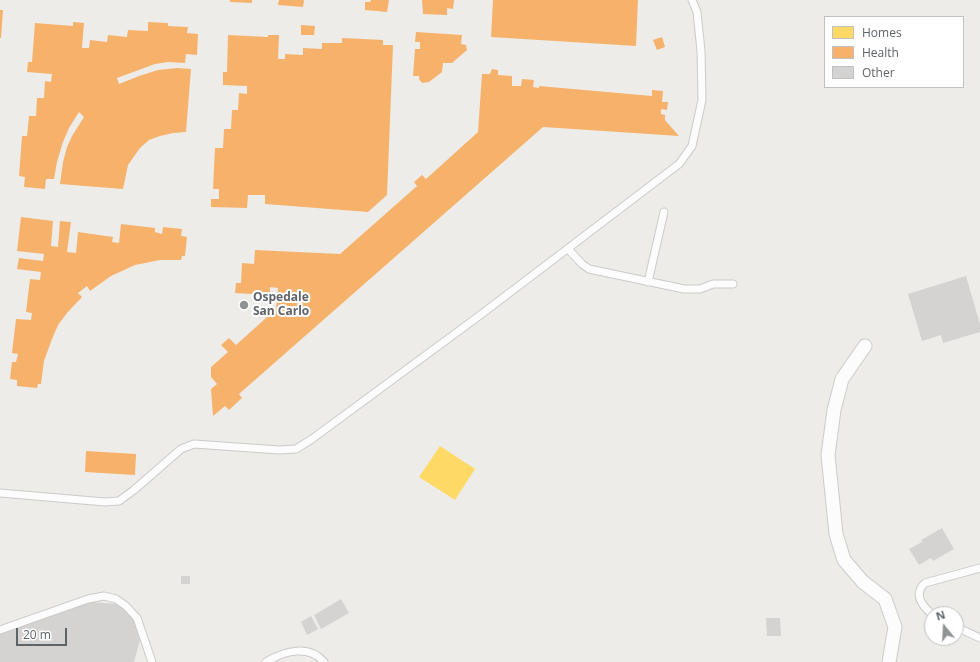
<!DOCTYPE html>
<style>
body{margin:0}
#map{position:relative;width:980px;height:662px;overflow:hidden;background:#eeece8;font-family:"Open Sans",sans-serif}
canvas{display:block}
.legend{position:absolute;left:824px;top:16px;width:140px;height:72px;box-sizing:border-box;background:#fff;border:1px solid #bfc1c2;margin:0;padding:5px 7px;list-style:none;font-size:12px;color:#5e6367}
.legend li{display:flex;align-items:center;gap:8px;height:20px}
.legend b{width:20px;border:1px solid #bfc1c2}
.north{position:absolute;left:924px;top:606px;width:40px;height:40px;box-sizing:border-box;background:#fff;border:1px solid #bfc1c2;border-radius:50%;rotate:342deg;font-size:11px;font-weight:700;line-height:16px;text-align:center;color:#5e6367}
.north::after{content:'';display:block;margin:auto;width:14px;height:18px;background:#909394;clip-path:polygon(50% 0,100% 100%,50% 72%,0 100%)}
.scale{position:absolute;left:16px;top:628px;width:51px;height:18px;box-sizing:border-box;border:2px solid #5e6367;border-top:0;padding-left:5px;font-size:12px;line-height:14px;white-space:nowrap;color:#5e6367;-webkit-text-stroke:3px #fff;paint-order:stroke}
</style>
<div id="map">
<canvas width="980" height="662"></canvas>
<ul class="legend">
<li><b style="height:11px;background:#ffd966"></b>Homes</li>
<li><b style="height:11px;background:#f6b26b"></b>Health</li>
<li><b style="height:11px;background:#d5d3d1"></b>Other</li>
</ul>
<div class="north">N</div>
<div class="scale">20 m</div>
</div>
<script>
const c = document.querySelector('canvas').getContext('2d');
c.lineJoin = 'round';
function fillPath(path, color) { c.fillStyle = color; c.fill(path, 'evenodd'); }
function trace(path, color, width, dash) { c.strokeStyle = color; c.lineWidth = width; c.lineCap = dash ? 'butt' : 'round'; c.setLineDash(dash || []); c.stroke(path); }
function label(font, color, halo, rows, align = 'center') {
  c.font = font + ' "Open Sans",sans-serif'; c.lineWidth = 4; c.setLineDash([]); c.textBaseline = 'middle'; c.strokeStyle = halo; c.fillStyle = color; for (const [text, x, y, turn = 0] of rows) {
    c.save(); c.translate(x, y); c.rotate((+turn || 0) * Math.PI / 180); c.textAlign = isNaN(turn) ? turn : align; if (halo) c.strokeText(text, 0, 0); c.fillText(text, 0, 0); c.restore();
  }
}
fillPath(new Path2D(`
 M440,446L475,469L455,500L419,477Z`), '#ffd966');
fillPath(new Path2D(`
 M230,0H252V3L230,2Z
 M279,0H304L303,7L278,5Z
 M371,0H389L387,12L365,10V2H370Z
 M422,0H454L453,9L447,8V15L423,14Z
 M493,0H638L636,46L491,37Z
 M0,10H3L1,38H0Z
 M73,22L84,23L82,48H89L90,40L107,42L108,35L127,37L128,30L148,31V22L168,23V26L188,27L187,33L198,34L197,55L186,54L185,63L168,62L155,64L117,78L119,84L139,76L158,70L177,68L191,69L186,132L173,133L160,136L149,140L140,148L128,165L123,189L60,184L63,162L67,147L72,136L84,117L79,112L69,128L63,142L57,162L54,179H46L45,189L24,187L25,177L19,176L22,136H27L29,116H36L37,98H44L45,81L51,82L52,74L27,72L28,62H32L35,23L73,26Z
 M301,25L315,26L314,35H301Z
 M416,32L462,35L461,44L466,45L467,50L452,63H443L442,72L429,82L422,83L419,79V76H413L415,49H420V42H415Z
 M228,35L268,37V35H279L278,59H285V54L303,55V48L322,49V43H342V38L383,40V45H393L387,195L368,212L265,204V195H248L247,208L211,207V199H219V189H213L215,148H223L224,129H231L232,110H238L239,93L247,94V86L223,85V72H227Z
 M662,37L665,47L657,50L653,40Z
 M492,69L498,70V75L512,76V86H521L522,79L534,80L533,87L539,88V86L652,96V90L663,91L662,102H668L667,110L661,109V114L665,115V120L679,136L543,127L239,394L242,398L229,410L225,406L213,416L211,389L217,384L211,377V367L228,352L221,345L229,338L236,345L276,309L278,288L270,287V295L235,293L236,283H241L242,263L254,264L255,250L340,254L417,186L414,182L422,175L426,179L478,132L482,74H490Z
 M21,217L53,221L51,246L58,247L60,221L71,222L67,252L76,253L78,232L113,237L112,242L119,243L121,224L155,228V232L162,234L163,227L182,229L181,236L187,237L185,256H182L181,260H160L135,265L111,276L90,291L87,286L78,293L82,297L67,313L58,325L52,339L44,361L41,384H38L37,388L17,386V380L10,379L12,362H16L18,354L12,353L16,319L31,320L32,313L26,312L30,279L40,280L41,272L17,269L19,258L43,261L44,254L17,251Z
 M86,451L136,454L135,475L85,472Z`), '#f6b26b');
fillPath(new Path2D(`
 M966,276L980,324V332L943,343L941,335L922,341L908,294Z
 M942,528L954,549L933,561L931,558L919,565L909,549L922,542L921,540Z
 M181,576H190V584H181Z
 M341,599L349,613L321,629L314,615Z
 M91,602L117,604L134,618L140,640L134,662H0V633Z
 M311,616L318,629L307,635L301,622Z
 M766,618H780L781,636H767Z`), '#d5d3d1');
const service = new Path2D(`
 M568,249L582,264L589,269L684,289H700L713,284H733
 M648,282L664,212
 M0,493L105,502L119,501L134,490L181,449L194,444L279,450L296,449L312,439L479,316L679,164L692,146L702,100L701,51L697,12L692,0
 M932,614C922,606 913,594 925,583L980,568
 M956,627L980,638
 M0,630L88,599L104,596L116,599L126,606L137,618L152,662
 M266,662C284,651 309,644 324,662`);
const minor = new Path2D(`
 M865,346L842,379L834,410L828,455L836,534L844,560L863,582L885,599L895,627L889,662`);
trace(service, '#cacbca', 9);
trace(minor, '#cacbca', 15);
trace(service, '#fcfcfc', 7);
trace(minor, '#fcfcfc', 13);
for (const [x, y, r, color] of [
 [244,305,5,"#909394"]
]) { const dot = new Path2D(); dot.arc(x, y, r, 0, 2 * Math.PI); c.fillStyle = color; c.fill(dot); trace(dot, '#fff', 1.5); }
label('bold 12px', '#5e6367', '#fff', [
 ["Ospedale",253,298],
 ["San Carlo",253,312]
], 'left');
</script>
